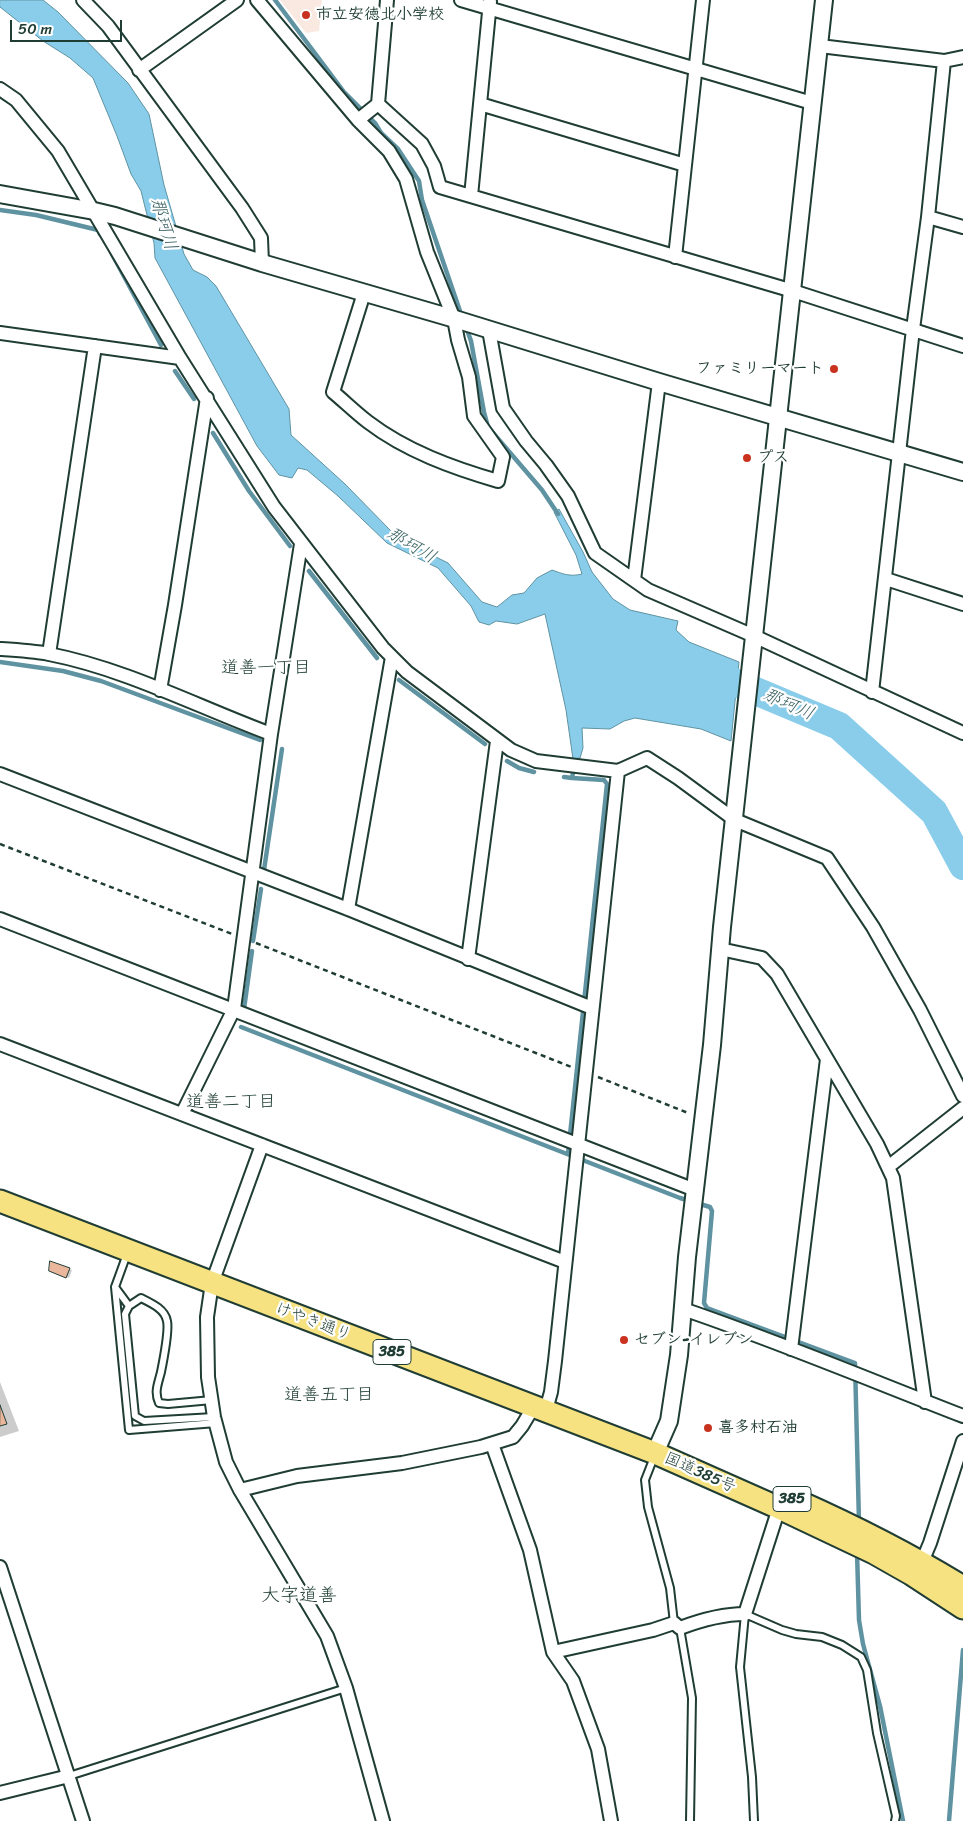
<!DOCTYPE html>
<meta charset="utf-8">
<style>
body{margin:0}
#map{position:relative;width:963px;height:1821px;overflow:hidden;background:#fff;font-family:Sriracha,sans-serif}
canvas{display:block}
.scale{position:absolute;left:10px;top:20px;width:112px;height:22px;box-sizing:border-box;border:2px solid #1f3d34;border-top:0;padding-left:6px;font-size:15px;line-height:18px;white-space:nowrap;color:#1f3d34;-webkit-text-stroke:4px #fff;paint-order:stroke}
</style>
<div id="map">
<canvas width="963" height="1821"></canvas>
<div class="scale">50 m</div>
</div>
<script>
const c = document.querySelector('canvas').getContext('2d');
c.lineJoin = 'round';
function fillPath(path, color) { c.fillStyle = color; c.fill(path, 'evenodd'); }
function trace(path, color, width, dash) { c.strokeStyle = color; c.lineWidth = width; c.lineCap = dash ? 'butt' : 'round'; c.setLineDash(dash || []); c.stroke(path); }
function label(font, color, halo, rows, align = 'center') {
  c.font = font + ' Sriracha,"Klee One",sans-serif'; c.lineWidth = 4.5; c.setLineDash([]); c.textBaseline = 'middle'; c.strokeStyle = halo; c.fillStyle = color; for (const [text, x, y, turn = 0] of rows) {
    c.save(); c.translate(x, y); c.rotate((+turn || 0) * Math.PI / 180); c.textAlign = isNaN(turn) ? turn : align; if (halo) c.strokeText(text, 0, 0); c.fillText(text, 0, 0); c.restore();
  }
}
fillPath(new Path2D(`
 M280,0H322L319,31L306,33Z`), '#f9e9e1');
const water = new Path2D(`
 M0,0H43L58,12L128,83L149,114L164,185L184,254L193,270L207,277L216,286L289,409L291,435L345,484L392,532L416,547L448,563L482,602L497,607L512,595L524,593L537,578L552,570C563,574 570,577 582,574L576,555L554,512L559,509L583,552L592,572L613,599L630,610L678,621L676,630L689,642L739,662L731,741L701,729L635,718L624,721L610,729L582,728L583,748L580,758L573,759L566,710L545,614L517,624L496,621L489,625L479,622L471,606L438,568L387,543L338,496L307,470L298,468L292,478L279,475L257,446L155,258L154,243L141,191L131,174L117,136L93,78L70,58L43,41L0,7Z`);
fillPath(water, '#8acdeb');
trace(water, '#5f93a2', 1);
fillPath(new Path2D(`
 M69,1269L72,1270L69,1278L52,1272Z
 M0,1382L19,1431L0,1437Z`), '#0003');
trace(new Path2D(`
 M275,0L344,92L375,123L381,133L398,149L419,181L422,200L462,317
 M0,210L36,215L98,230L100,234
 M112,254L161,345
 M466,327L471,341L484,412L488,427L542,490L558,514
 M175,371L194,399
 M213,433L249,491L290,546
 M309,571L377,658
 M0,662L63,671L101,681L260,740
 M399,680L485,744
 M507,761L519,768L534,772
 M564,777L572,778
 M264,870L282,749
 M253,941L261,889
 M244,1009L252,951
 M241,1027L680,1198L710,1207L712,1211L704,1303L707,1308L855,1363L859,1522
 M568,1154L607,784L604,780L572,778L573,773
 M857,1552L859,1620L863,1644L880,1706L903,1821
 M949,1821L963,1650`), '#5f93a2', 4.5);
trace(new Path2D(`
 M701,673L715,674L839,726L934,812L963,866`), '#8acdeb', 28);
const building = new Path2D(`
 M50,1261L70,1268L66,1278L49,1271Z
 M0,1405L7,1424L0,1426Z`);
fillPath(building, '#eab69c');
trace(building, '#1f3d34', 1);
const service = new Path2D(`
 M127,1254L115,1287L129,1430L216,1423
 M115,1287L129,1306
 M212,1400L168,1404L159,1403C154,1392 158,1384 161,1372C163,1362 169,1330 167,1321C165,1309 151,1303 141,1298L129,1306L125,1314L135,1416L144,1421L214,1417
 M654,1457L645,1480L648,1507L670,1588L674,1623
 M680,1628L692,1698L690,1821
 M69,1776L346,1688
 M754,1821L752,1777L740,1667L745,1614L782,1630L796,1634L822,1637L842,1645L861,1657L867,1670L877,1733L896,1816L895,1821`);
const minor = new Path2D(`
 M83,0L108,26L242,208L261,238L262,263
 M257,0L358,120L389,151L406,179L427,252L454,319L458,340L469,377L474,416L503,457L498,481C453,468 406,451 368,422C356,413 345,402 333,392L364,293
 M387,0L378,104L422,144L434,166L440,187L793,291L963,346
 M461,0L812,103
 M820,46L944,61L963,57
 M139,70L237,0
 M0,89L16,100L58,151L180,358L274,507L383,648L407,672L511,750L536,761L618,771L647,758L678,778L735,820L827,858L873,927L920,1010L963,1096
 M480,104L685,165
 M358,120L378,104
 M471,196L490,2
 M928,217L963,227
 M675,257L703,0
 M489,330L503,408L526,441L546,465L568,496L595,553L648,590L754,636L963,733
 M0,333L180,358
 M886,579L963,604
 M634,580L659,382
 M0,649C16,650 33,651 49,654C126,669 198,707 271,734
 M49,654L95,346
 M160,690L175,605L207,398
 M872,692L913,329L928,217L944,61
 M0,774L348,909L592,1008
 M348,909L392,657
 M0,919L695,1190
 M720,949L762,958L777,974L877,1144L893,1178L925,1402
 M468,959L497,741
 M0,1044L565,1262
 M182,1114L234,1009L271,734L301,544
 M262,1145L212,1283L207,1317L208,1377L214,1417L226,1462L240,1490L327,1636L346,1688L383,1821
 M888,1167L963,1108
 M683,1309C777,1341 870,1380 963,1416
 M791,1349L827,1059
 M546,1410L551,1392L555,1361L618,771
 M492,1444L530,1550L553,1652L573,1681L598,1749L611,1821
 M240,1490L297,1476L402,1463L481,1447L513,1437L522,1426L534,1406
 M0,1567L83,1821
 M917,1568L922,1562L930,1543L963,1441
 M553,1652L653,1630L674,1623L680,1628C701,1620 722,1614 745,1614L779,1508
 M0,1793L69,1776`);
const tertiary = new Path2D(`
 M0,194L94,211L115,216L262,263L455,319L659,382L963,472
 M655,1453L669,1421L679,1355L687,1257L712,1045L722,927L824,0`);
const trunk = new Path2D(`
 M0,1201L655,1453L779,1508L874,1553L911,1574L963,1608
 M800,1502C856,1527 911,1555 963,1587`);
trace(service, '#1f3d34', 10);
trace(minor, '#1f3d34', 16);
trace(tertiary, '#1f3d34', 20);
trace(trunk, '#1f3d34', 25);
trace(new Path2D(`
 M0,844L232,934
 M256,943L574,1068
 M598,1077L688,1113`), '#1f3d34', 2.5, [5, 4]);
trace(service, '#fff', 6);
trace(minor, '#fff', 12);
trace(tertiary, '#fff', 16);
trace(trunk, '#f7e281', 21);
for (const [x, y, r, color] of [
 [306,15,5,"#c8321e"],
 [834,369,5,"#c8321e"],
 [747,458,5,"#c8321e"],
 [624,1340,5,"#c8321e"],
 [708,1428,5,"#c8321e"]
]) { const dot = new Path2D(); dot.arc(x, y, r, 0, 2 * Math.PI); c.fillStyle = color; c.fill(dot); trace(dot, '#fff', 2); }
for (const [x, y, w] of [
 [392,1352,38],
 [792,1499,38]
]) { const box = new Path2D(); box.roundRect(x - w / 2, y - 12.5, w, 25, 4); c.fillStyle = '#fff'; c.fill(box); trace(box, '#1f3d34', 1); }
label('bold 15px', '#1f3d34', null, [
 ["385",392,1352],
 ["385",792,1499]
]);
label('bold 16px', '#1f3d34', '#fff', [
 ["市立安徳北小学校",316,15],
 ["ファミリーマート",824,369,"right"],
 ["プス",757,458],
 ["セブン-イレブン",634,1340],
 ["喜多村石油",718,1428]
], 'left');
label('16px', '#1f3d34', '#fff', [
 ["けやき通り",313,1322,21],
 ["国道385号",700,1473,24]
]);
label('italic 18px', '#3a6162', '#fff', [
 ["那珂川",163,224,73],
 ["那珂川",411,546,30],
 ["那珂川",788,705,23]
]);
label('18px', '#1f3d34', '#fff', [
 ["道善一丁目",266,668],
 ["道善二丁目",231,1102],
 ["道善五丁目",329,1395]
]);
label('19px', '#1f3d34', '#fff', [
 ["大字道善",299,1596]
]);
</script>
